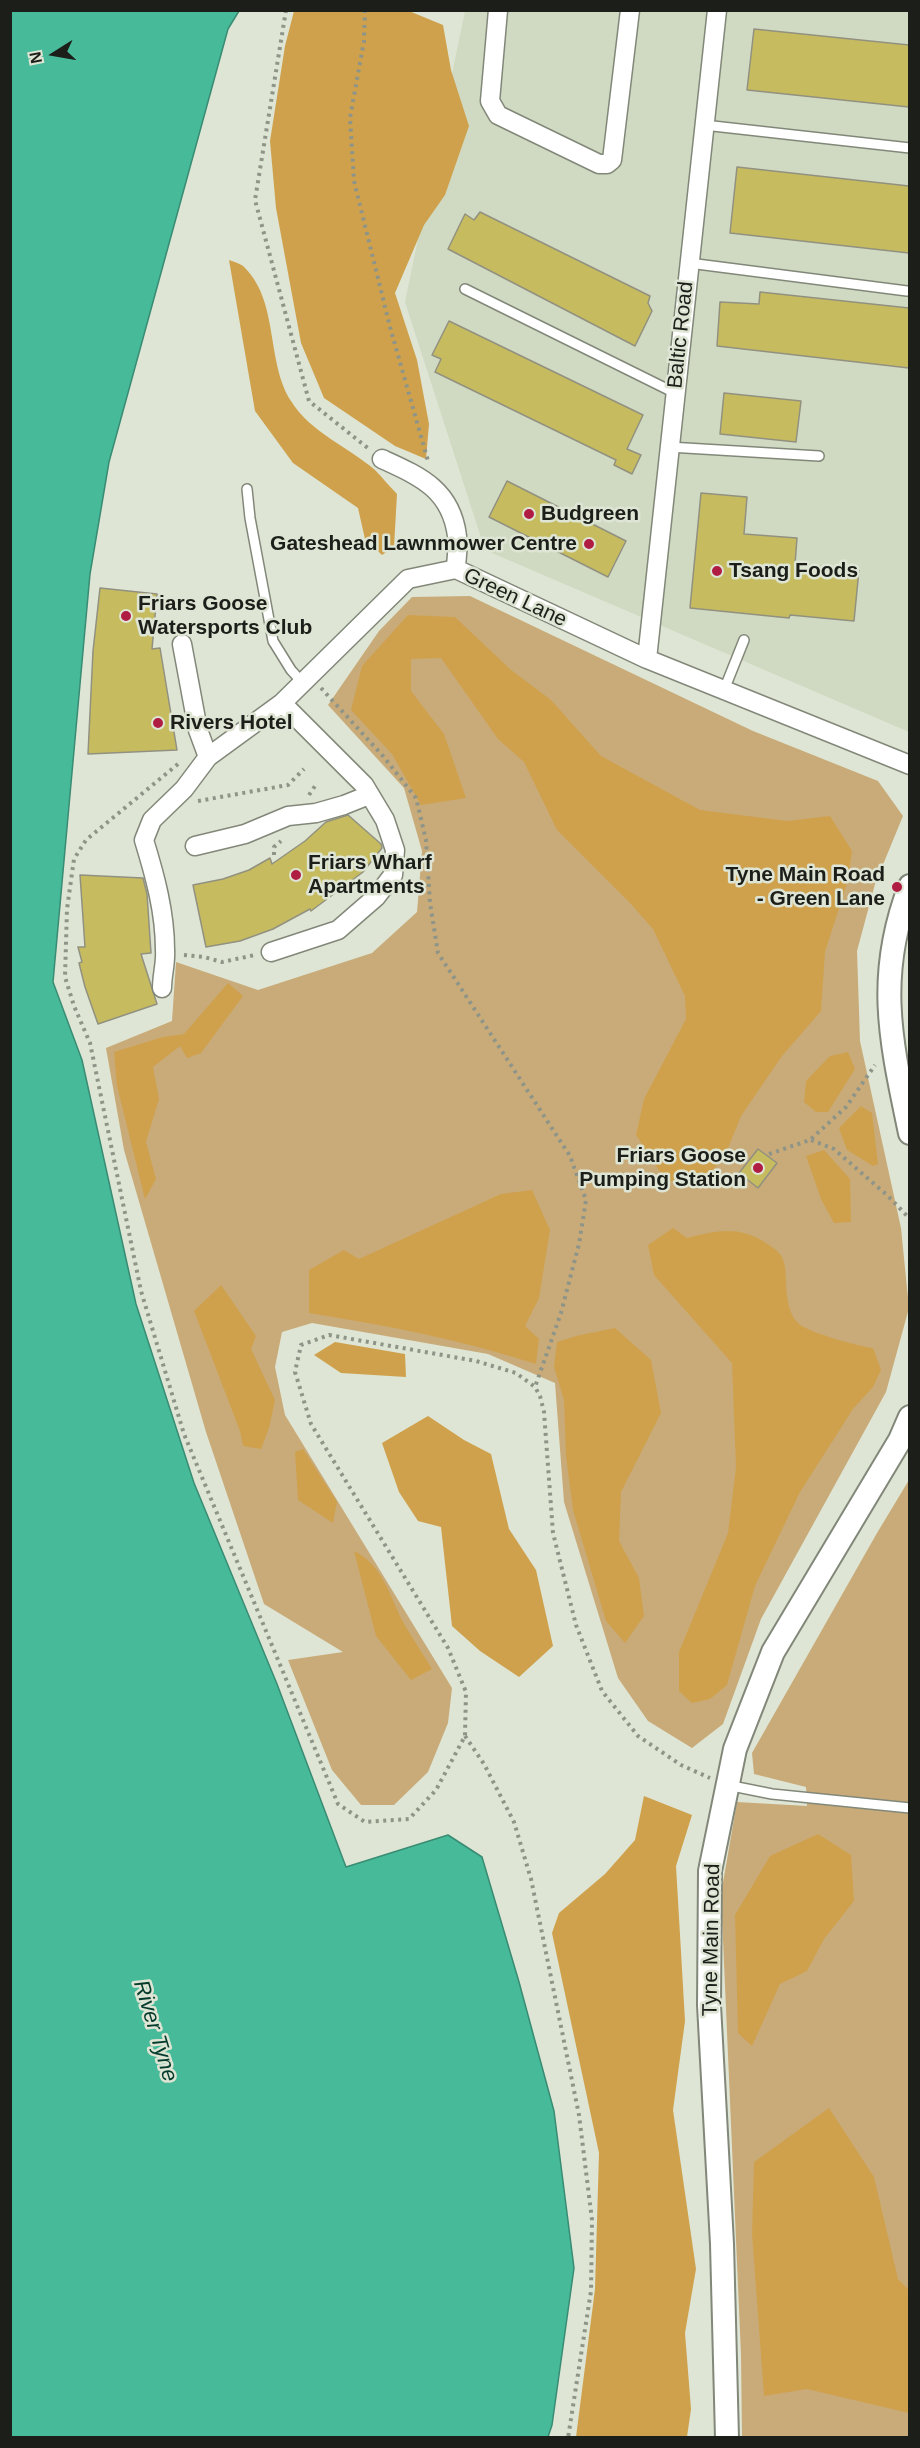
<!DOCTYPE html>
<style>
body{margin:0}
#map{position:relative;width:920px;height:2448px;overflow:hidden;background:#dee5d4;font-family:Helvetica,sans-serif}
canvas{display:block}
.frame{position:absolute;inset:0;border:12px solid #1c1f19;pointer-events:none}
.north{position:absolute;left:24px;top:24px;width:60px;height:60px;-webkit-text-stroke:4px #dee5d4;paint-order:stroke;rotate:259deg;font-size:16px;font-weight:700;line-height:24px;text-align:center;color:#1c1f19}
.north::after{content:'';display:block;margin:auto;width:21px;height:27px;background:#1c1f19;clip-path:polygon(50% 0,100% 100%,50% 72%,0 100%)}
</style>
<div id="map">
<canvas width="920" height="2448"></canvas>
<div class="frame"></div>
<div class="north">N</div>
</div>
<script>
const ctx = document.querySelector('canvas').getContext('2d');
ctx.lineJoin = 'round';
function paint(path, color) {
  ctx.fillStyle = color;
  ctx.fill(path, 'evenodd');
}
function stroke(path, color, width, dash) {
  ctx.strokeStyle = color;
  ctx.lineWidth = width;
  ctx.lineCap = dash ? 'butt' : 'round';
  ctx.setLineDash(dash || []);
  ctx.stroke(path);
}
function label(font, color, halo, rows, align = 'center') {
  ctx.font = font + ' Helvetica,sans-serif';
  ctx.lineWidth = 5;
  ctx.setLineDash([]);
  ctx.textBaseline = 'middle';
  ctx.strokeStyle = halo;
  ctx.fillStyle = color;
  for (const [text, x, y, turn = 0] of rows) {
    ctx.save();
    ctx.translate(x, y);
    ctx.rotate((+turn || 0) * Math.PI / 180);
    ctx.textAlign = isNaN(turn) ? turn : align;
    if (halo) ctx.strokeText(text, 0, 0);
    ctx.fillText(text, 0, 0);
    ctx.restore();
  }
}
const built = new Path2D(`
 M465 11H909V732L485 550 405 302Z`);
const green = new Path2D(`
 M470 596 753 731 878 781 903 816 875 884 857 951 860 1041 901 1228 909 1308 886 1392 761 1619 723 1724 692 1748 648 1721 618 1678 564 1502 555 1383 488 1354 312 1323 282 1332 275 1367 285 1415 452 1688 448 1723 428 1772 394 1805H361L332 1770 288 1660 343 1652 264 1604 206 1432 124 1150 106 1048 172 1021 176 962 258 990 372 953 417 912 422 851 404 788 328 705 379 631 412 597Z
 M909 1480V2437H742L741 2355 721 1894 737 1802 807 1806 806 1787 754 1774 752 1753 877 1533Z`);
const forest = new Path2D(`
 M294 11H409L443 25 451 70 469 126 445 195 424 225 395 293 417 360 429 424 426 459 395 446 324 398 301 343 276 208 270 141 285 46Z
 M229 260C234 262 242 264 245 268 279 302 266 362 291 401 311 433 347 446 375 470 382 477 389 486 397 494L394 547 382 555 365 539 358 508 293 463 255 411Z
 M408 615 455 617 511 670 551 700 601 756 700 810 787 821 830 816 852 851 848 880 825 952 821 1011 782 1056 741 1116 724 1158 699 1184 681 1187 662 1175 636 1135 644 1099 686 1019 685 996 653 929 631 904 557 830 524 762 498 739 441 658 411 659V691L444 734 466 798 421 805 392 754 351 710 362 666Z
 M228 983 243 996 201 1053 187 1058 180 1046 153 1067 159 1099 146 1142 156 1179 145 1199 117 1086 114 1052 163 1037 184 1034Z
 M848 1052 855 1069 828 1112H816L804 1102 806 1081 830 1056Z
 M861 1106 872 1113 878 1164 873 1166 847 1150 839 1128Z
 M824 1150 850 1179 851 1222 834 1223 821 1199 806 1156Z
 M532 1190 550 1230 539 1298 525 1326 539 1339 536 1364C462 1340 385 1325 309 1313V1270L344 1250 359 1259 501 1194Z
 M673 1228 687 1238C717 1231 738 1225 766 1243 776 1250 783 1253 785 1267 787 1284 784 1310 799 1324 808 1332 860 1347 873 1348L881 1370 873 1387 853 1409 800 1492 755 1586 727 1685 710 1699 692 1703 679 1691V1652L728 1533 736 1467 732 1363 654 1275 648 1245Z
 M221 1285 256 1336 251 1349 275 1400 269 1428 261 1449 243 1446 240 1431 194 1311Z
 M615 1328 651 1360 661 1413 621 1492 619 1541 639 1578 644 1616 625 1643 606 1621 573 1510 566 1456 564 1400 554 1367 557 1342 576 1336Z
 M335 1342 405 1354 406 1377 341 1373 314 1355Z
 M428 1416 464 1440 491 1454 509 1529 536 1570 553 1646 519 1677 480 1651 452 1626 441 1527 418 1521 399 1492 382 1443Z
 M303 1449 337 1502 333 1523 298 1500 295 1452Z
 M354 1551C383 1565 390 1597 404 1624 413 1639 423 1654 432 1669L411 1680 376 1636Z
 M644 1796 692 1815 676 1866 685 2021 673 2110 696 2269 685 2333 691 2409 687 2437H576L595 2289 599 2153 552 1933 559 1913 605 1874 635 1840Z
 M818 1834 851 1855 854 1901 824 1939 807 1971 780 1984 752 2046 738 2033 735 1915 770 1856Z
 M829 2108 874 2177 898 2279 909 2290V2413L807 2389 764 2396 752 2234 754 2162Z`);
const water = new Path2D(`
 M11 10 239 11 228 29 109 462 90 574 53 982 82 1060 136 1304 194 1483 277 1684 346 1867 448 1835 482 1857 519 1982 554 2111 574 2268 552 2425 548 2437H11Z`);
const building = new Path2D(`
 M754 29 909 45V107L747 90Z
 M737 167 909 186V253L730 233Z
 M480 212 650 296 648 303 652 311 635 346 448 249 465 214 474 220Z
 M760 292 909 308V368L717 346 720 302 759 304Z
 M449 321 643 415 627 449 641 455 632 474 614 465 616 460 435 372 441 359 432 355Z
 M724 393 801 401 796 442 720 434Z
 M507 481 626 541 608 577 489 517Z
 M701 493 747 497 744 534 797 538 795 564 859 570 854 621 790 615 789 618 690 608Z
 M100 588 157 594 152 649 160 648 177 750 88 754 93 651Z
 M348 815 381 844 382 848 363 872 311 911 310 909 273 929 240 941 206 947 193 885 223 879 249 870 270 858 272 864 305 841 326 822Z
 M80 875 143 878 147 894 151 953 141 954 157 1004 98 1024 85 987 79 963 82 962 78 947H85Z
 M758 1149 777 1163 758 1188 739 1173Z`);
const path = new Path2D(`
 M286 10 255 200 309 401 369 449
 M365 10 364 41 350 118 354 181 390 327 428 461
 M321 688 383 756 416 798 426 840 430 903 438 953 570 1156 586 1200 579 1244 561 1313 535 1387
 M178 764 86 840 74 859 67 909 65 977 74 1006 90 1043 141 1291 184 1434 338 1804 365 1822 409 1819 436 1790 465 1736 466 1692 448 1648 311 1424 295 1372 301 1345 329 1335 476 1361 516 1373 535 1387 540 1396 544 1412 553 1533 576 1625 602 1691 638 1736 681 1765 710 1778
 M309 795 317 783
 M198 801 288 785 304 769
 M274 855V847L281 841
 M184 955 204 957 222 962 255 955
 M811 1140 834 1149 888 1196 910 1219
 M769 1154 810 1140 846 1107 875 1065
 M465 1736 484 1764 514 1822 531 1879 579 2115 592 2220 591 2291 568 2438`);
const service = new Path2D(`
 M704 125 910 148
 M689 263 907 291
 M465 289 675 393
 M669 447 819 456
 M247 489 250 518 273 641 291 670 302 682
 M724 690 744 640
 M727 1785 772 1794 910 1808`);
const minor = new Path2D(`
 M498 10 490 101 498 115 599 164H607L612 160 630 10
 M382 459C419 476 451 489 457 536 459 546 456 559 456 569
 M182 644 198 730 208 757
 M647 659 717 10
 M195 846 245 834 288 816 316 813 344 805 369 795
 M271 952 338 930 376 897 393 875 395 850 385 820 364 785 282 703
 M162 988C162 975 166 963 165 950 165 912 155 876 144 840L152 820 184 789 208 757 282 703 408 579 456 569 647 659 910 765`);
const tertiary = new Path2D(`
 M910 886C875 977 891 1042 910 1133
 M727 2438 722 2244 709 2005 710 1871 735 1749 773 1652 900 1440 910 1417`);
const markers = [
 [529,514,6,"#b01d43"],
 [589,544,6,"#b01d43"],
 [717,571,6,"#b01d43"],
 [126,616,6,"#b01d43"],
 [158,723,6,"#b01d43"],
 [296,875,6,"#b01d43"],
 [897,887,6,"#b01d43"],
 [758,1168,6,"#b01d43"]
];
const streetNames = [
 ["Baltic Road",681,335,-84],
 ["Green Lane",515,598,25],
 ["Tyne Main Road",712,1940,-89]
];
const poiNames = [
 ["Budgreen",541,514],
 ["Gateshead Lawnmower Centre",577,544,"right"],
 ["Tsang Foods",729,571],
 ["Friars Goose",138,604],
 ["Watersports Club",138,628],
 ["Rivers Hotel",170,723],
 ["Friars Wharf",308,863],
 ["Apartments",308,887],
 ["Tyne Main Road",885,875,"right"],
 ["- Green Lane",885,899,"right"],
 ["Friars Goose",746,1156,"right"],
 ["Pumping Station",746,1180,"right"]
];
const waterNames = [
 ["River Tyne",155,2031,73]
];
paint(built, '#d0dac2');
paint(green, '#c9ab79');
paint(forest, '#cfa14c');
paint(water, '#46ba99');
stroke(water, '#398c73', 1.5);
paint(building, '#c6bc5f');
stroke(building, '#929180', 1.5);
stroke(service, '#828879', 12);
stroke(minor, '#828879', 21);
stroke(tertiary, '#828879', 26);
stroke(path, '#8e9487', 4, [3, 4.5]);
stroke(service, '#fff', 9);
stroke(minor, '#fff', 18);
stroke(tertiary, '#fff', 22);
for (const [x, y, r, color] of markers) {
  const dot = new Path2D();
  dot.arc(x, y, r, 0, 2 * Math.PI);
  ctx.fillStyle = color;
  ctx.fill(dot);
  stroke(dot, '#dee5d4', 2);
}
label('21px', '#1c1f19', '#dee5d4', streetNames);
label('bold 21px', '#1c1f19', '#dee5d4', poiNames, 'left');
label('italic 22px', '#053b2d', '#dee5d4', waterNames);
</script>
